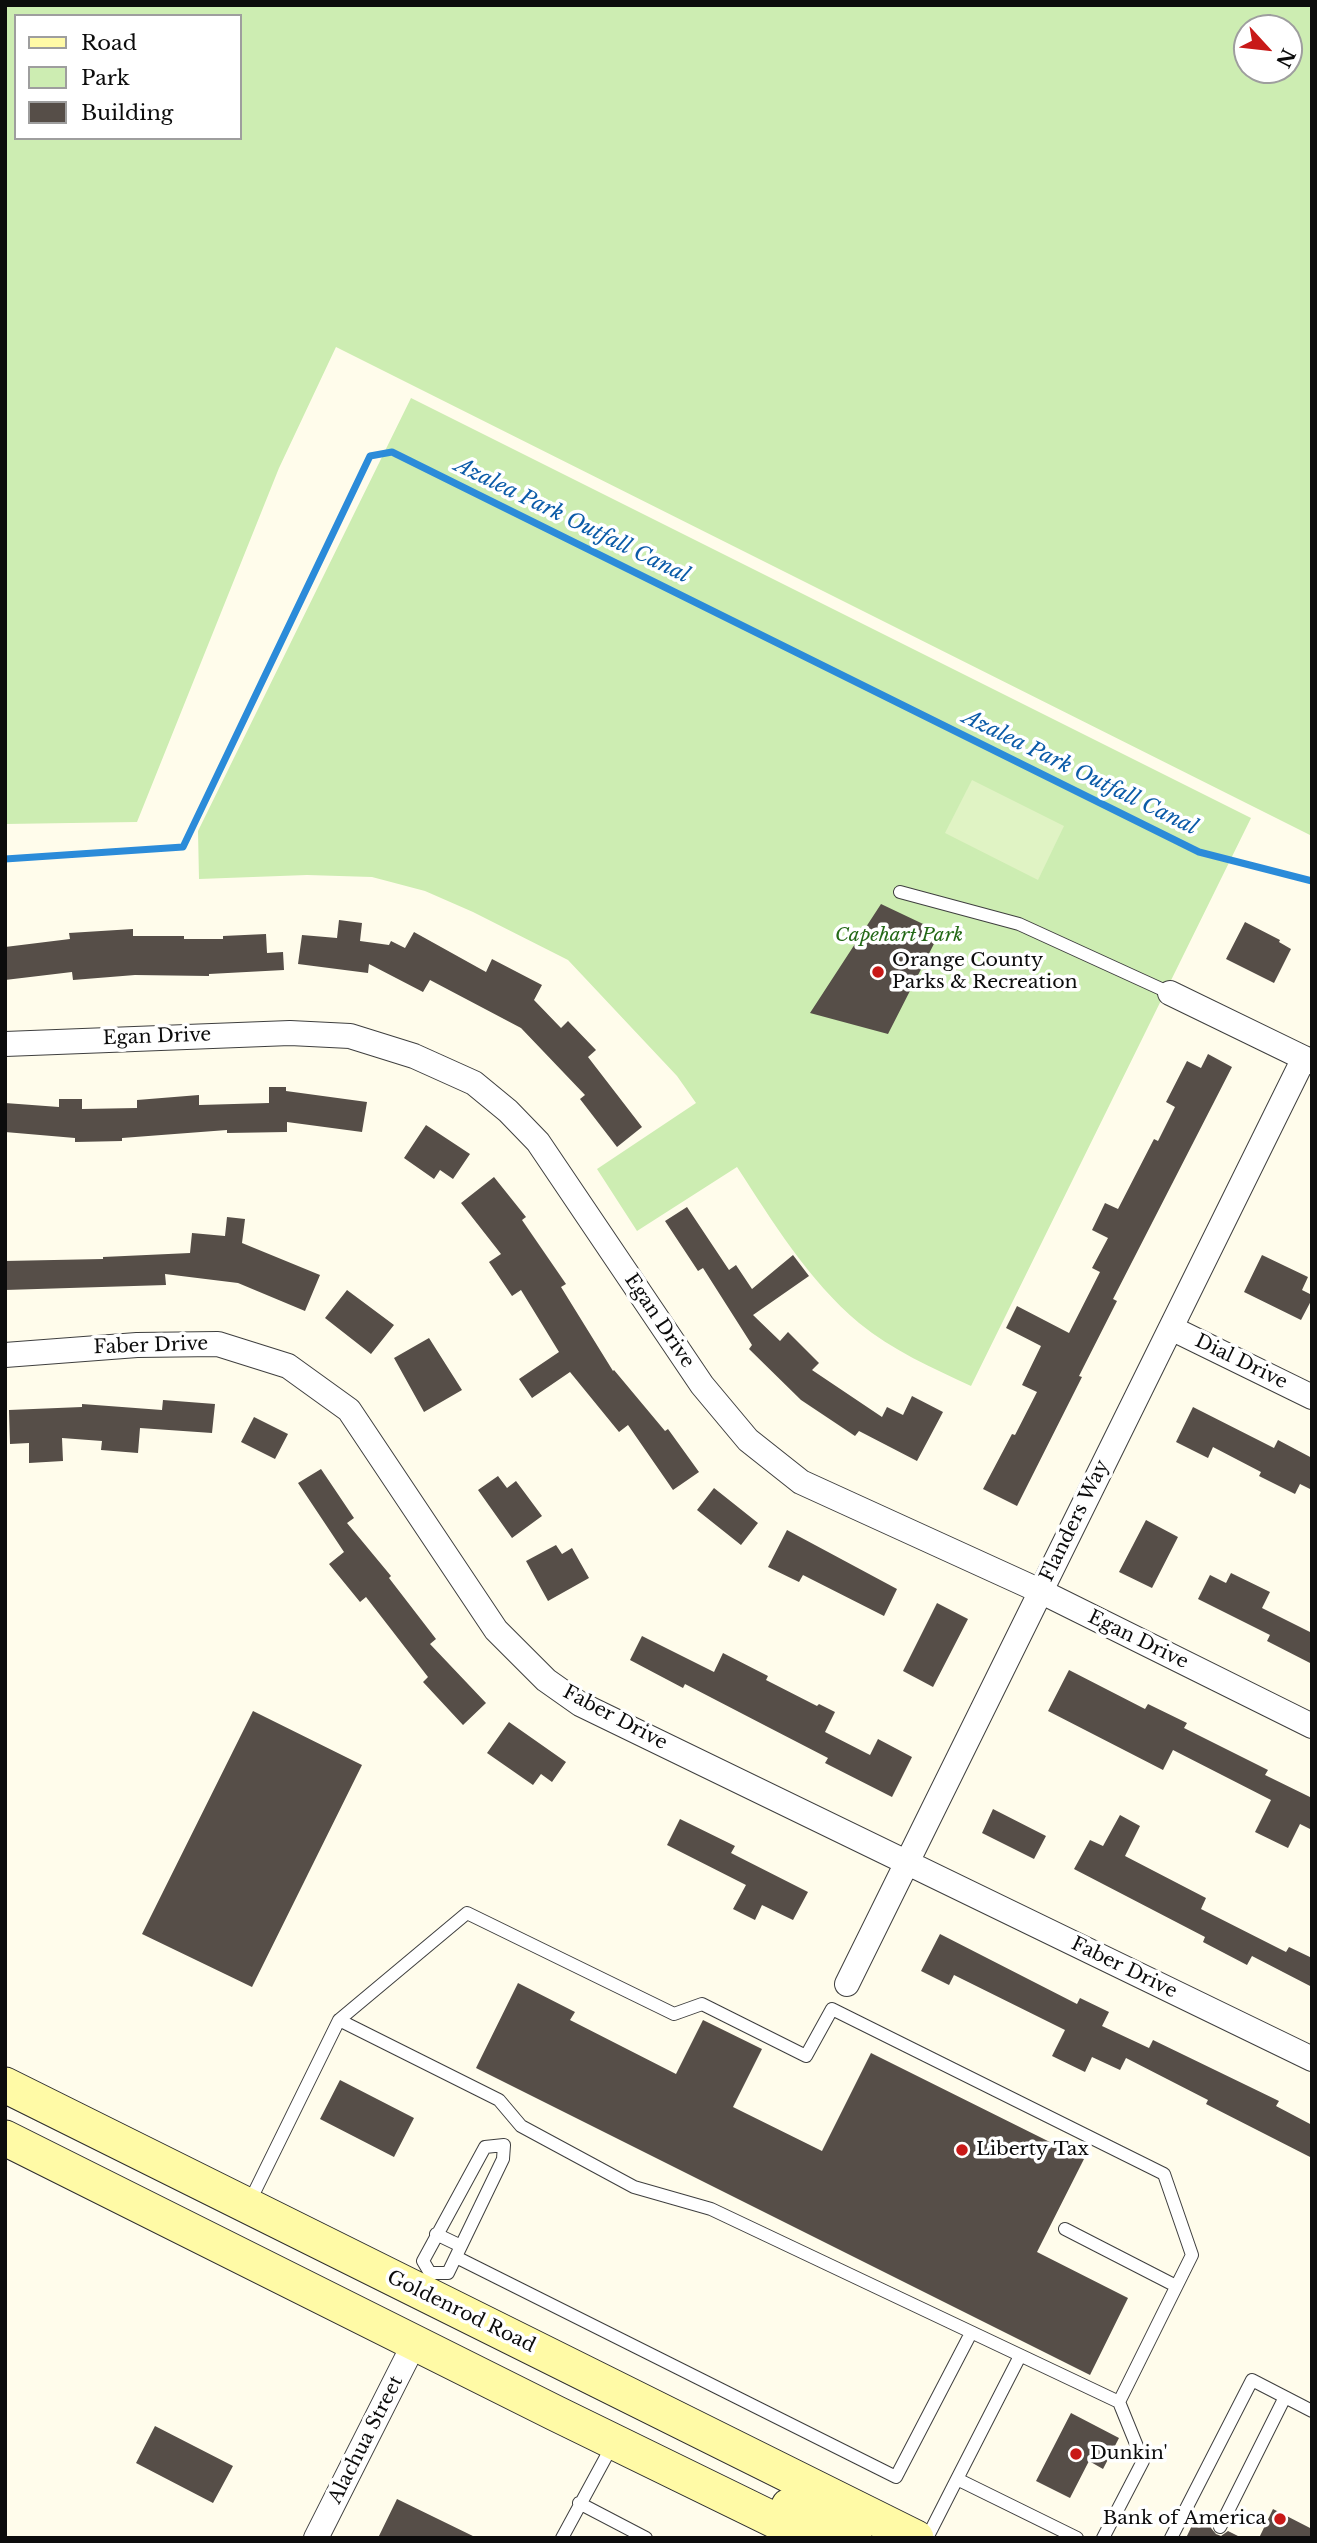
<!DOCTYPE html>
<style>
body{margin:0}
#map{position:relative;width:1317px;height:2543px;overflow:hidden;background:#fffceb;font-family:"Libre Baskerville",serif}
canvas{display:block}
.frame{position:absolute;inset:0;border:7px solid #0c0c0c;pointer-events:none}
.legend{position:absolute;left:14px;top:14px;width:228px;height:126px;box-sizing:border-box;background:#fff;border:2px solid #9e9e9e;margin:0;padding:9px 12px;list-style:none;font-size:21px;color:#0c0c0c}
.legend li{display:flex;align-items:center;gap:14px;height:35px}
.legend b{width:35px;border:2px solid #9e9e9e}
.north{position:absolute;left:1233px;top:14px;width:70px;height:70px;box-sizing:border-box;background:#fff;border:2px solid #9e9e9e;border-radius:50%;rotate:117deg;font-size:19px;font-weight:700;line-height:28px;text-align:center;color:#0c0c0c}
.north::after{content:'';display:block;margin:auto;width:24px;height:32px;background:#c81918;clip-path:polygon(50% 0,100% 100%,50% 72%,0 100%)}
</style>
<div id="map">
<canvas width="1317" height="2543"></canvas>
<div class="frame"></div>
<ul class="legend">
<li><b style="height:9px;background:#fffaa6"></b>Road</li>
<li><b style="height:19px;background:#cdedb2"></b>Park</li>
<li><b style="height:19px;background:#564e48"></b>Building</li>
</ul>
<div class="north">N</div>
</div>
<script>
const ctx = document.querySelector('canvas').getContext('2d');
ctx.lineJoin = 'round';
function paint(path, color) {
  ctx.fillStyle = color;
  ctx.fill(path, 'evenodd');
}
function stroke(path, color, width, dash) {
  ctx.strokeStyle = color;
  ctx.lineWidth = width;
  ctx.lineCap = dash ? 'butt' : 'round';
  ctx.setLineDash(dash || []);
  ctx.stroke(path);
}
function label(font, color, halo, rows, align = 'center') {
  ctx.font = font + ' "Libre Baskerville",serif';
  ctx.lineWidth = 7;
  ctx.setLineDash([]);
  ctx.textBaseline = 'middle';
  ctx.strokeStyle = halo;
  ctx.fillStyle = color;
  for (const [text, x, y, turn = 0] of rows) {
    ctx.save();
    ctx.translate(x, y);
    ctx.rotate((+turn || 0) * Math.PI / 180);
    ctx.textAlign = isNaN(turn) ? turn : align;
    if (halo) ctx.strokeText(text, 0, 0);
    ctx.fillText(text, 0, 0);
    ctx.restore();
  }
}
const green = new Path2D(`
 M5 5H1312V836L336 347 279 468 137 822 5 824ZM16 16H240V138H16ZM1247 28H1289V70H1247Z
 M411 398 1251 818 971 1386C932 1368 892 1350 859 1323 808 1280 773 1222 737 1167L637 1231 597 1169 696 1103 677 1076 568 960 473 912 425 891 372 877 307 875 199 879 198 831Z`);
const pitch = new Path2D(`
 M972 780 1064 826 1038 880 945 833Z`);
const stream = new Path2D(`
 M5 859 183 847 370 456 392 452 1199 852 1312 881`);
const building = new Path2D(`
 M881 904 940 932 888 1034 810 1013Z
 M339 920 362 923 360 941 389 945 391 941 405 948 414 932 486 972 492 959 542 985 534 1000 561 1028 568 1021 596 1050 588 1057 642 1127 617 1147 580 1099 585 1095 521 1028 430 980 423 992 369 964 368 973 298 964 302 935 337 938Z
 M1245 922 1280 940 1279 942 1291 949 1274 983 1226 959Z
 M133 929V936H184V939H223V936L266 934 267 953 283 952 284 970 209 974V976L135 975 73 980 72 972 5 980V947L70 939 69 933Z
 M1208 1054 1232 1067 1113 1299 1117 1301 1079 1376 1082 1377 1017 1506 983 1489 1012 1434 1015 1435 1037 1392 1022 1385 1041 1346 1006 1328 1017 1306 1069 1333 1100 1272 1092 1268 1108 1238 1092 1230 1105 1203 1118 1209 1154 1139 1158 1141 1175 1107 1166 1102 1187 1061 1201 1068Z
 M269 1087H286V1091L367 1102 362 1132 287 1122V1132L227 1133V1130L122 1138V1141L75 1142V1138L5 1132V1103L59 1107V1099H82V1109L137 1108V1100L199 1095V1105L269 1103Z
 M426 1125 470 1154 453 1179 440 1170 434 1179 404 1158Z
 M494 1177 526 1217 522 1220 566 1284 561 1287 613 1371 614 1370 665 1431 668 1429 699 1472 673 1490 628 1425 619 1432 570 1372 532 1398 519 1379 559 1352 521 1290 512 1296 489 1262 501 1254 461 1203Z
 M687 1207 729 1270 736 1265 752 1289 793 1255 809 1276 753 1315 780 1341 788 1332 819 1363 812 1370 882 1417 887 1407 903 1415 912 1396 943 1412 917 1461 859 1431 855 1436 801 1400 749 1349 752 1345 703 1268 698 1271 665 1221Z
 M227 1217 245 1219 242 1243 320 1275 305 1311 238 1283 165 1274 166 1285 5 1290V1261L103 1259V1257L190 1253 192 1233 225 1236Z
 M1262 1255 1308 1277 1302 1290 1312 1295V1299L1301 1320 1244 1292Z
 M347 1290 394 1325 371 1354 325 1318Z
 M429 1338 462 1390 424 1412 394 1358Z
 M163 1400 215 1404 212 1433 140 1428 138 1453 101 1450 102 1441 62 1438 63 1461 29 1463V1443L10 1444 9 1410 82 1407V1404L162 1410Z
 M1193 1407 1274 1448 1278 1440 1312 1458V1490L1300 1484 1295 1494 1259 1476 1261 1472 1213 1447 1208 1458 1176 1442Z
 M254 1417 288 1434 275 1459 241 1442Z
 M321 1469 354 1518 347 1523 391 1576 389 1578 436 1639 430 1644 486 1703 463 1725 423 1682 428 1677 366 1597 360 1602 329 1564 344 1552 298 1483Z
 M498 1476 507 1488 516 1481 542 1516 512 1538 478 1490Z
 M714 1488 758 1523 741 1545 697 1510Z
 M1146 1520 1178 1537 1152 1588 1119 1572Z
 M787 1530 897 1589 884 1616 803 1575 799 1582 768 1567Z
 M556 1545 562 1554 572 1548 589 1578 548 1601 526 1561Z
 M1231 1573 1270 1592 1262 1608 1312 1633V1664L1267 1641 1270 1635 1198 1599 1210 1575 1226 1583Z
 M937 1603 968 1619 933 1687 903 1671Z
 M642 1636 714 1672 723 1653 768 1676 766 1680 817 1706 819 1704 835 1712 825 1732 870 1755 878 1739 912 1757 892 1797 825 1763 828 1758 766 1726 685 1684 683 1688 630 1660Z
 M1069 1670 1145 1709 1148 1704 1187 1723 1184 1728 1268 1770 1265 1775 1312 1798V1830L1300 1824 1288 1848 1255 1832 1271 1800 1173 1750 1163 1770 1048 1711Z
 M253 1711 362 1765 252 1987 142 1934Z
 M509 1722 566 1762 552 1782 541 1774 533 1785 487 1753Z
 M993 1809 1046 1836 1034 1859 982 1833Z
 M1120 1815 1140 1826 1125 1856 1206 1898 1201 1909 1286 1952 1289 1947 1312 1958V1987L1252 1956 1247 1965 1203 1942 1205 1937 1074 1869 1090 1840 1103 1846Z
 M680 1819 735 1846 731 1853 808 1892 793 1920 762 1905 755 1920 733 1909 746 1885 667 1845Z
 M940 1934 1077 2004 1080 1998 1109 2012 1102 2026 1149 2048 1153 2040 1279 2101 1276 2106 1312 2125V2158L1206 2104 1208 2100 1126 2058 1120 2070 1092 2057 1085 2072 1052 2056 1065 2030 954 1975 949 1985 921 1971Z
 M518 1983 575 2012 570 2020 676 2074 703 2020 762 2049 733 2107 822 2151 871 2053 1084 2159 1037 2252 1128 2298 1090 2375 476 2068Z
 M340 2080 414 2118 394 2157 320 2119Z
 M1071 2413 1119 2438 1103 2469 1089 2461 1070 2498 1036 2481Z
 M155 2426 233 2466 213 2503 136 2463Z
 M397 2499 477 2538H378Z
 M1273 2509 1312 2529V2538H1259Z
 M1197 2515 1212 2523 1211 2528 1216 2534 1221 2536 1228 2531 1242 2538H1186Z`);
const lane = new Path2D(`
 M900 892 1019 924 1170 993
 M339 2020 499 2100 521 2126 634 2187 711 2209 1119 2402
 M504 2145 503 2159 448 2273H430L423 2261 485 2147Z
 M249 2203 339 2020 467 1913 674 2014 702 2004 806 2056 832 2009 1164 2174 1192 2255 1119 2402 1143 2461 1103 2538
 M1065 2229 1176 2286
 M436 2234 461 2246
 M456 2257 896 2477 971 2333
 M957 2479 1020 2356
 M579 2503 646 2538
 M1220 2527 1285 2397
 M562 2538 613 2444
 M927 2538 957 2479 1077 2538
 M1171 2538 1252 2380 1312 2411`);
const street = new Path2D(`
 M1170 993 1312 1062
 M5 1044 290 1033 350 1036 414 1056 474 1083 508 1111 538 1142 702 1385 748 1440 801 1482 1040 1591 1312 1726
 M1171 1328 1312 1397
 M5 1355 137 1345 218 1344 288 1366 349 1410 496 1630 546 1680 580 1704 1312 2059
 M847 1984 1304 1058
 M316 2538 415 2342`);
const secondary = new Path2D(`
 M5 2085 916 2538
 M5 2138 555 2413 811 2538
 M789 2506 854 2538`);
const markers = [
 [878,972,7,"#c81918"],
 [962,2150,7,"#c81918"],
 [1076,2454,7,"#c81918"],
 [1280,2519,7,"#c81918"]
];
const parkNames = [
 ["Capehart Park",899,936]
];
const poiNames = [
 ["Orange County",892,961],
 ["Parks & Recreation",892,983],
 ["Liberty Tax",976,2150],
 ["Dunkin'",1090,2454],
 ["Bank of America",1266,2519,"right"]
];
const streetNames = [
 ["Egan Drive",157,1037,-2],
 ["Egan Drive",659,1321,56],
 ["Faber Drive",151,1346,-2],
 ["Dial Drive",1241,1362,26],
 ["Flanders Way",1075,1521,-64],
 ["Egan Drive",1138,1640,26],
 ["Faber Drive",615,1718,28],
 ["Faber Drive",1124,1968,26],
 ["Goldenrod Road",461,2312,26],
 ["Alachua Street",366,2440,-63]
];
const waterNames = [
 ["Azalea Park Outfall Canal",572,521,26],
 ["Azalea Park Outfall Canal",1080,773,26]
];
paint(green, '#cdedb2');
paint(pitch, '#e0f3c4');
stroke(stream, '#2b8bd9', 7);
paint(building, '#564e48');
stroke(lane, '#3f3f3f', 14);
stroke(street, '#3f3f3f', 26);
stroke(secondary, '#2e2e2e', 37);
stroke(lane, '#fff', 12);
stroke(street, '#fff', 24);
stroke(secondary, '#fffaa6', 35);
for (const [x, y, r, color] of markers) {
  const dot = new Path2D();
  dot.arc(x, y, r, 0, 2 * Math.PI);
  ctx.fillStyle = color;
  ctx.fill(dot);
  stroke(dot, '#fff', 2.5);
}
label('italic 19px', '#246917', '#fff', parkNames);
label('19px', '#0c0c0c', '#fff', poiNames, 'left');
label('19px', '#0c0c0c', '#fff', streetNames);
label('italic 21px', '#0b5ba8', '#fff', waterNames);
</script>
